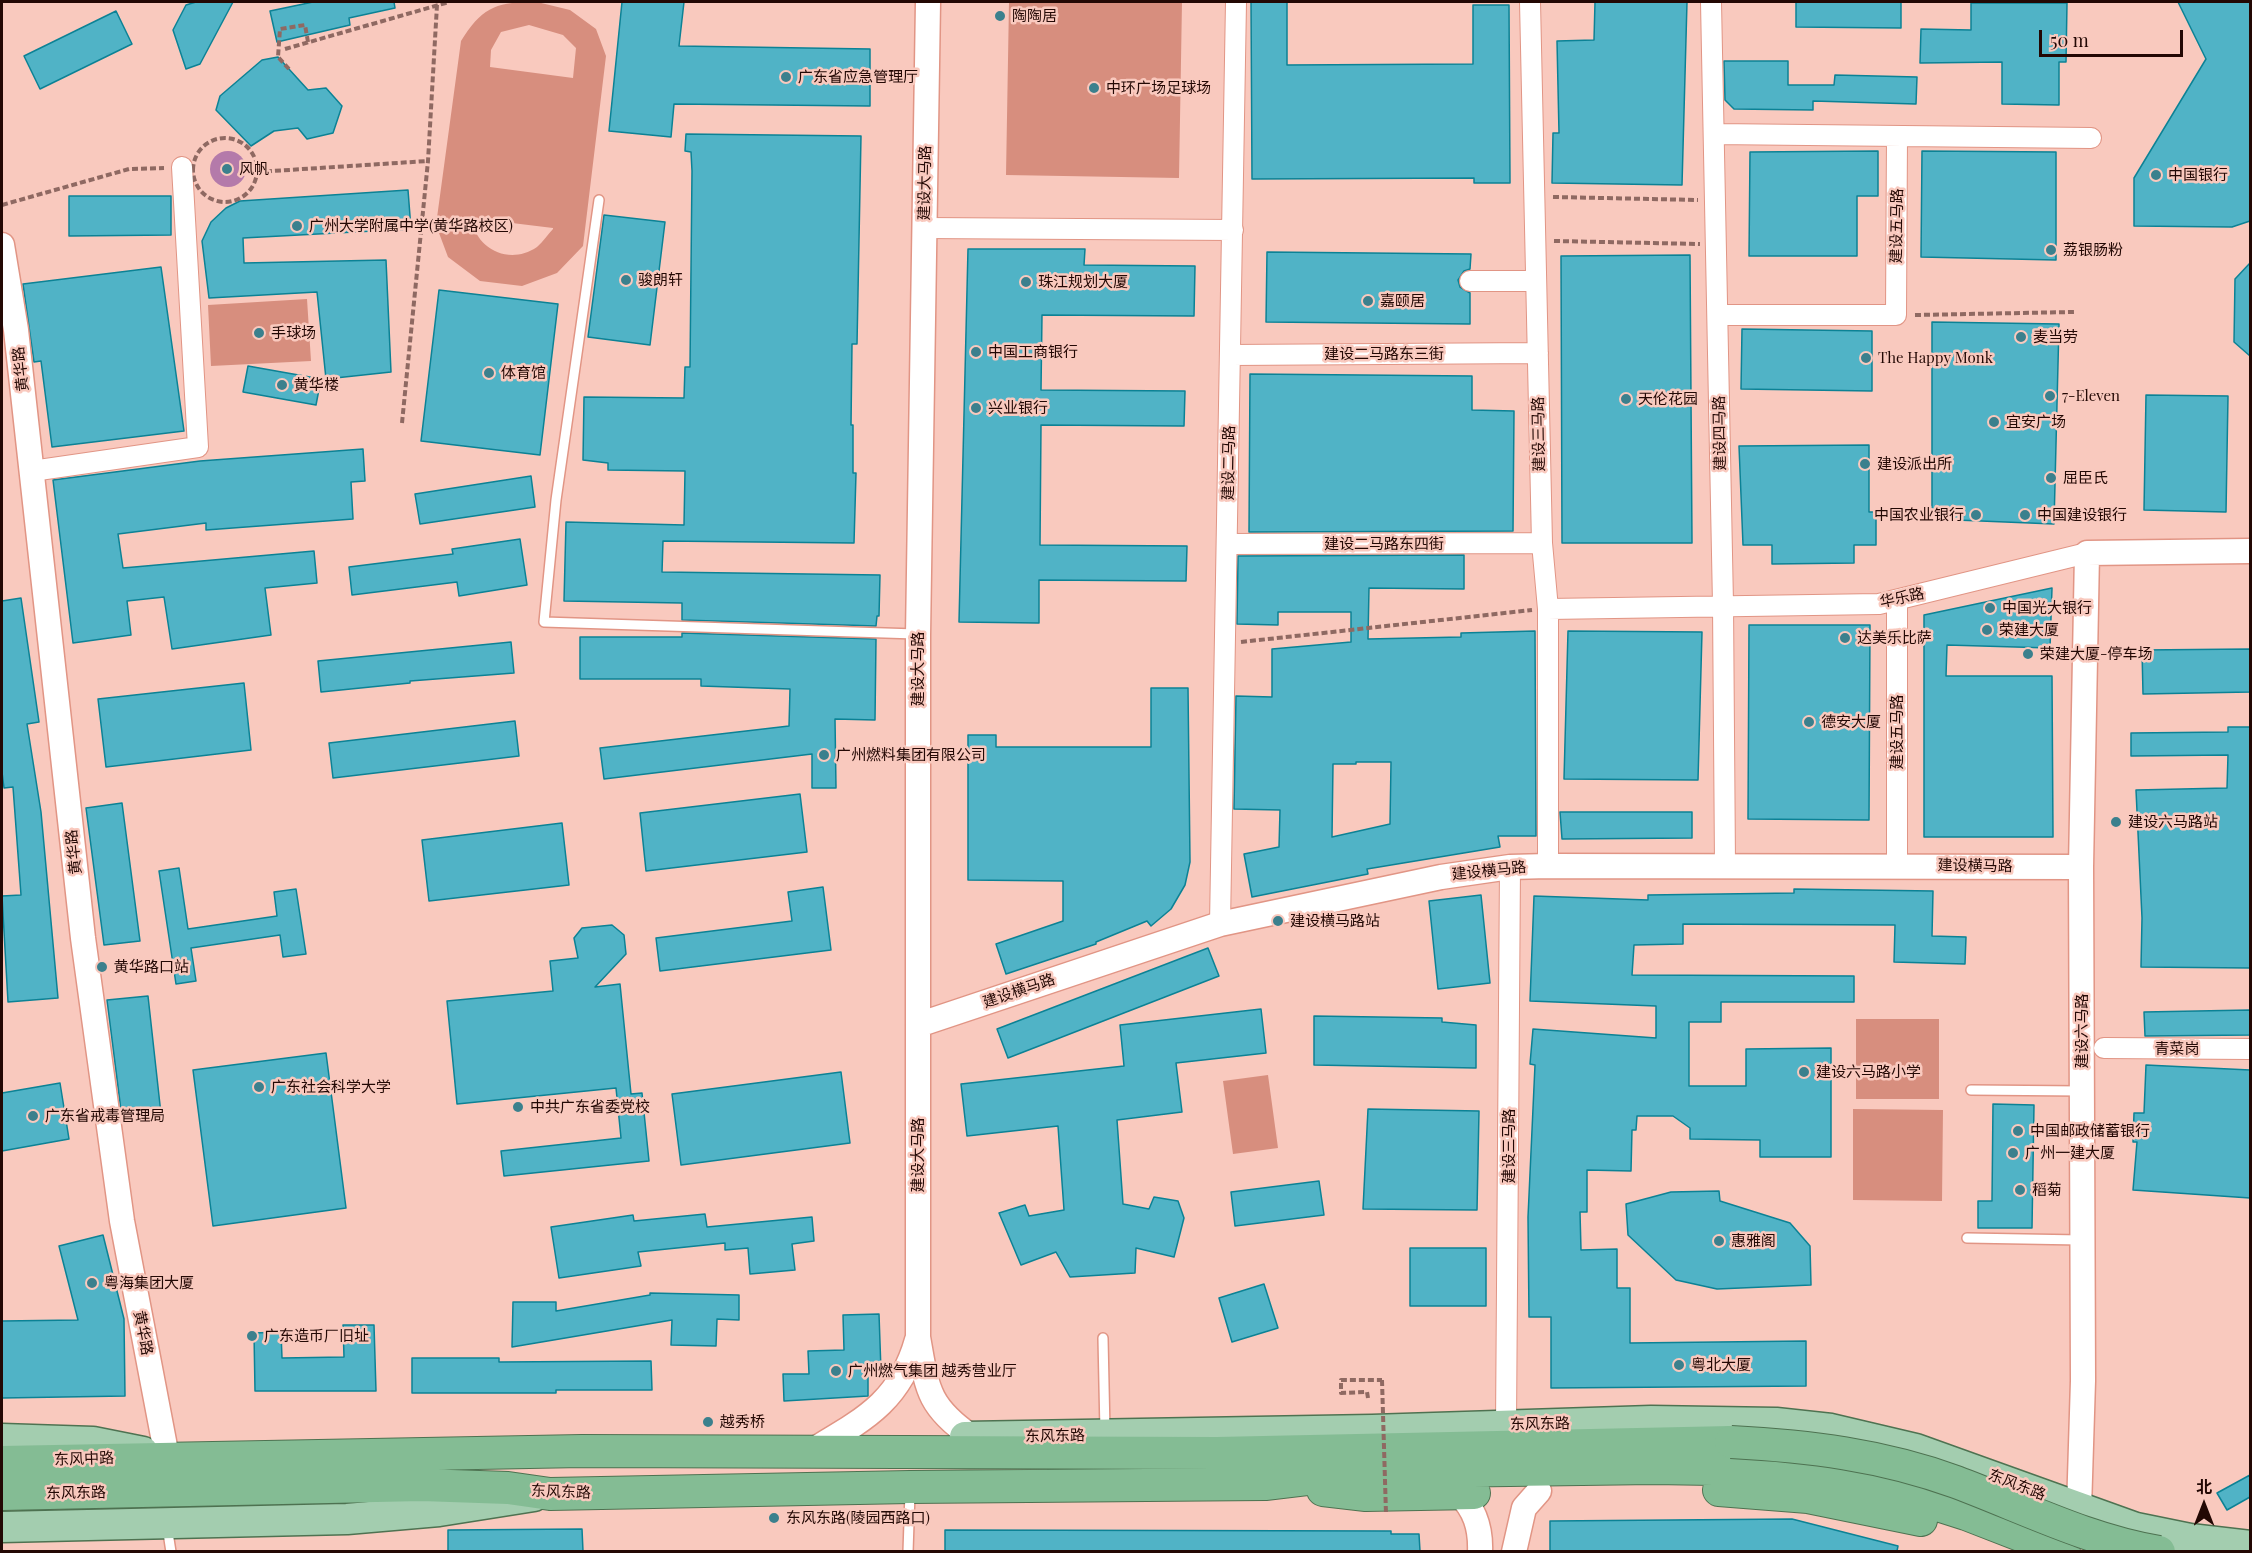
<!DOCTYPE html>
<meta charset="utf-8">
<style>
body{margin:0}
#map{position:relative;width:2252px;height:1553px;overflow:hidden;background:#f9c9be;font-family:"Playfair Display","Noto Sans SC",serif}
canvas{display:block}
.frame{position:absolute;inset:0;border:3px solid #230804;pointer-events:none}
.north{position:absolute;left:2174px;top:1475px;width:60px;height:60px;-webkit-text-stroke:4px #f9c9be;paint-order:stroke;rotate:0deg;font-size:16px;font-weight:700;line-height:24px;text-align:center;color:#230804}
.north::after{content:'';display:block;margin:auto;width:21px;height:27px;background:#230804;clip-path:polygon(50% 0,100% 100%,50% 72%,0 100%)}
.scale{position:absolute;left:2039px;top:30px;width:144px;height:27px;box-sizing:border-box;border:3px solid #230804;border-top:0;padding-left:8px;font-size:18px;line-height:21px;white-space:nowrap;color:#230804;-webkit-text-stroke:4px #f9c9be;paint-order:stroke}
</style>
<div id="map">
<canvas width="2252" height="1553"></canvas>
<div class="frame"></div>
<div class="north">北</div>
<div class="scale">50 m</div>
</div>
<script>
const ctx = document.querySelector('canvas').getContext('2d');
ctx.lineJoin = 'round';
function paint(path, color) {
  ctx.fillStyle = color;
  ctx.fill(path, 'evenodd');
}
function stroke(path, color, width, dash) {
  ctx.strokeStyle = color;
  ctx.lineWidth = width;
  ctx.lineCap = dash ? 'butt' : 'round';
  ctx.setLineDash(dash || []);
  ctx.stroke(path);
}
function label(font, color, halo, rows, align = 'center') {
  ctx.font = font + ' "Playfair Display","Noto Sans SC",serif';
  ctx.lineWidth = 5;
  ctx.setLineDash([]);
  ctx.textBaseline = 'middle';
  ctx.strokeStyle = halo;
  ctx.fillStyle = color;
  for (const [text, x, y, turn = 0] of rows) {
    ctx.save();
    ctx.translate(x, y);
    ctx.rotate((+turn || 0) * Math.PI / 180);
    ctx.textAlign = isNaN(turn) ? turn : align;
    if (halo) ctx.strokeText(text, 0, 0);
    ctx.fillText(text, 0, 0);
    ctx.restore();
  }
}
const green = new Path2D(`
 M537 2 570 10 596 29 606 56 583 246 557 273 522 286 480 281 448 257 436 225 461 41C482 7 497 1 537 2ZM529 25 563 35 576 48 573 78 490 67 491 50 501 32ZM471 218 553 228V229C548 234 543 242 537 247 509 266 476 249 471 218Z
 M1009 2H1182L1179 178 1006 175Z
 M307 299 311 361 211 366 208 305Z
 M1856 1019H1939V1099H1856Z
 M1268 1075 1278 1148 1233 1154 1223 1081Z
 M1853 1109 1943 1110 1942 1201 1853 1200Z`);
const water = new Path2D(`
 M210 169a18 18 0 1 1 36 0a18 18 0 1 1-36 0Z`);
const building = new Path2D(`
 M196 2H233L200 64 186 69 173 30 186 5Z
 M313 2H394L395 8 349 18 350 25 277 42 270 11Z
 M622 2H684L679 46 870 49V106L674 104 671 137 609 131Z
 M1251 2H1287V65L1473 64V5H1509L1510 183H1474V178L1252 179Z
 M1595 2H1687L1682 185 1552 183 1553 133H1559L1557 41 1594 40Z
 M1796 2H1901V28L1796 27Z
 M2178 2H2250V221L2232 227 2134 226V178L2206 59Z
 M1971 3H2067L2066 62H2059V105L2002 104V62L1920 63 1921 29 1971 30Z
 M116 11 132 44 40 89 24 56Z
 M278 57 308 90 326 88 342 106 333 133 307 139 298 128 274 131 251 146 216 110 220 96 262 60Z
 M1724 61H1788V85H1834L1835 75 1917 77 1916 104 1813 101V110L1734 109 1725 100Z
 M686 134 861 136 857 344H852L851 425H853V473H856L854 543 663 541 662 572 880 575 879 616H877L876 626 682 620V603L564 601 566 522 684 525 685 471 608 470V463L583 460 584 397 684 398 685 367H690L692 171 691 152 685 151Z
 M1878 151V196H1857V256H1749L1750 152Z
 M1922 151 2056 152V260L1921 257Z
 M408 190 411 229 243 238 244 263 386 260 391 372 326 379 317 292 209 298 202 241 211 222 226 208 240 201Z
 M69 196H171V235L69 236Z
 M604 215 665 222 650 345 588 337Z
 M968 249H1085L1084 265 1195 266 1194 316 1042 315 1041 390 1185 391 1184 426 1041 425 1040 545 1187 546 1186 581 1039 580V623L959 622Z
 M1267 252 1471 254 1470 269 1464 271 1458 280 1460 287 1470 293V324L1266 322Z
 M1690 255 1692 543H1562L1561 256Z
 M2250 263V356L2234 342 2235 279Z
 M161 267 184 431 52 447 41 361 34 362 23 284Z
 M439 290 558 304 540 455 421 441Z
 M1932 322 2059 324 2054 524 1932 519Z
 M1742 329 1872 331V391L1741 389Z
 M248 366 321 379 316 405 243 392Z
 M1250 374 1472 376V410L1514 411 1513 531 1249 532Z
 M2146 395 2228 396 2226 512 2144 510Z
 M1869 445V512H1876V545H1854V563L1772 564V545H1743L1739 446Z
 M363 449 365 481 351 482 353 519 206 530V523L118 534 123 568 314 551 317 583 265 588 271 635 172 649 164 597 127 601 131 635 73 643 53 480 200 461Z
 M531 476 535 507 420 524 415 494Z
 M520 539 527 585 459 596 457 582 352 595 349 567 453 554 452 549Z
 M1464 555V589L1369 588 1368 639 1461 637V633L1535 631 1536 836H1498L1500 847 1367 869 1368 874 1252 897 1244 854 1279 847 1280 810 1234 809 1236 696 1272 697V649L1351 642V612H1278V625L1237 624 1238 556ZM1356 762H1391L1390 824 1332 837 1333 764H1356Z
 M2052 588 2050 648 1947 645 1946 676H2052L2053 837H1924V615Z
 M21 598 39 722 27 724 41 812 58 998 8 1002 2 896 21 895 13 787 4 788 2 772V601Z
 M1749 625H1870L1869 820 1748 819Z
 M1568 631 1702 632 1698 780 1564 779Z
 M682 633 876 639 875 720 835 719 836 788H812V754L604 779 600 748 789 726 790 689 701 686V679H580V637H682Z
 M511 642 514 673 410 681V683L321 692 318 661Z
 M2250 649V692L2143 694 2142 650Z
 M244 683 251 750 106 767 98 699Z
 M1151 688H1188L1190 862 1185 885 1171 909 1151 926 1147 921 1096 942V944L1006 974 996 944 1063 921V881L968 880V735H996V747H1151Z
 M515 721 519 756 333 778 329 743Z
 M2228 727H2250V968L2141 967 2142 918 2136 790 2227 788 2228 755 2131 756V733L2228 732Z
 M800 794 807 852 646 871 640 813Z
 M122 803 140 941 104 945 86 808Z
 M1560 812H1692V838L1562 839Z
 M562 823 569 885 429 901 422 840Z
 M179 868 188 929 277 916 274 892 296 889 306 954 283 957 280 935 191 948 196 981 176 984 159 871Z
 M823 887 831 950 660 971 656 938 792 921 788 892Z
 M1794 889 1933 891 1932 936 1966 937 1965 964 1894 962 1895 925 1683 924V944L1634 945 1632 975 1854 976V1002H1721V1022H1689V1086H1746V1049L1831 1048V1157H1760V1140L1690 1139V1128L1673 1116H1637L1636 1130H1632L1631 1171 1587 1170V1212H1580L1581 1250 1617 1249V1288H1630V1343L1806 1341V1386L1551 1388V1317H1529L1528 1217 1535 1065 1530 1064 1533 1029 1656 1038V1006L1530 1001 1534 896 1648 900V895L1794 893Z
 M1481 895 1490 983 1438 989 1429 901Z
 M612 925 624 935 626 954 595 987 620 984 631 1094 642 1093 649 1161 504 1176 501 1151 621 1138 616 1088 457 1104 447 1001 553 991 550 961 578 958 574 938 582 928Z
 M1208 948 1219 976 1008 1058 997 1029Z
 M148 996 161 1114 122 1118 107 1000Z
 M1261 1009 1266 1053 1176 1063 1182 1112 1117 1120 1123 1204 1149 1209 1154 1197 1178 1201 1184 1218 1174 1257 1136 1248 1135 1273 1070 1277 1056 1252 1021 1265 999 1213 1025 1205 1029 1216 1064 1210 1058 1126 967 1136 961 1084 1124 1066 1120 1025Z
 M2250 1010V1035L2145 1036 2144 1012Z
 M1314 1016 1442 1018V1022L1476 1025V1068L1314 1065Z
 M326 1053 346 1208 213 1226 193 1070Z
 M2146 1065 2250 1070V1198L2133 1190 2137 1142H2133L2134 1113H2144Z
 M841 1072 850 1143 681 1165 672 1094Z
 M60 1083 69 1139 2 1151V1093Z
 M1993 1104 2034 1105 2032 1228H1978V1201H1992Z
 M1368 1109 1479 1111 1477 1210 1363 1209Z
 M1319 1181 1324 1215 1235 1226 1231 1192Z
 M1719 1191 1720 1201 1790 1223 1810 1246 1811 1285 1717 1289 1676 1280 1628 1235 1626 1204 1671 1192Z
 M705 1214 707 1227 812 1217 814 1241 792 1244 795 1270 750 1274 748 1248 725 1250V1243L638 1252 641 1266 559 1278 551 1227 633 1215 634 1221Z
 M103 1235 124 1319 125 1396 2 1398V1321L78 1320 59 1246Z
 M1410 1248H1486V1306H1410Z
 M1264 1284 1278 1328 1232 1342 1219 1298Z
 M650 1293 739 1295V1320L717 1319 716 1346 671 1345 672 1320 512 1347 513 1302H556V1311L650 1295Z
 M879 1314 881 1371 868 1372V1396L784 1401 783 1374H809L808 1351 844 1350 843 1315Z
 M343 1325H374L376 1391H255L254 1333 281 1332 282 1358 344 1357Z
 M412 1358H499V1362L651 1361 652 1390H556V1393H412Z
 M2250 1475V1497L2227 1510 2217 1493Z
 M1792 1519 1898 1546 1897 1551H1550V1521Z
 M582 1529 583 1551H448V1530Z
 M945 1530 1391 1531V1534H1419L1420 1551H945Z`);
const path = new Path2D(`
 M285 49 449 2
 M289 69 278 57 280 29 305 25 308 42
 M193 170a32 32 0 1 1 64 0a32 32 0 1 1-64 0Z
 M257 172 428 161
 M1553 197 1698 200
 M2 205 129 169 164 168
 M1554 241 1700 244
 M1915 315 2074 312
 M402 423 428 161 437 5
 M1241 642 1532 610
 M1368 1398 1367 1392 1341 1393V1380H1382`);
const service = new Path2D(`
 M599 200 556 500 544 622 916 634
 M1971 1090 2081 1091
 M1967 1238 2081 1240
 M1103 1338 1105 1432
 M167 1526 171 1552
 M908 1552 910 1492`);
const minor = new Path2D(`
 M1530 2 1542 543 1548 609V866
 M1711 2 1723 604 1725 865
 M1714 134 2091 138
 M925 228 1233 230
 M1470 281H1536
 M1718 315H1896L1897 136
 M1231 355 1538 353
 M32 471 198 447 182 167
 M1227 544 1542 543
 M1897 600V865
 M1548 609 1879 604 2087 553
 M1220 924 1236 2
 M2104 1048 2250 1049
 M1506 1425 1510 867`);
const tertiary = new Path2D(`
 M928 2 918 635V1337C927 1388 927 1406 972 1437
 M2 245 16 330 83 938 122 1221 167 1457
 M918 1025 1220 924 1441 877 1510 867 1548 866 2081 867
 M813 1450C865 1419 900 1401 917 1340
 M1458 1493C1475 1509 1481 1528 1480 1552
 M2083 1523 2079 1509 2083 1381 2081 867 2087 553 2250 551
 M1514 1552 1524 1508 1539 1491`);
const primary = new Path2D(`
 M965 1437 1372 1430 1651 1421 1776 1423 1831 1429 1916 1449 2136 1528 2190 1539 2250 1546
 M2 1439 93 1442 143 1452
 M2 1527 347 1519 439 1511 534 1496`);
const trunk = new Path2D(`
 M2 1462 582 1451 1217 1453 1731 1442
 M1323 1490 1366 1495 1474 1493
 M1719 1490 1808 1497 1921 1520
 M2 1494 422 1485 508 1488 550 1494 910 1487 1265 1484 1365 1472 1654 1468 1772 1470 1821 1475 1894 1491 1966 1514 2064 1552`);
const pathBridge = new Path2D(`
 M1382 1380 1386 1514`);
const trunkBridge = new Path2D(`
 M1731 1442C1808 1446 1882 1455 1956 1482 2023 1507 2087 1540 2159 1552`);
const markers = [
 [1000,16,6,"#3b808d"],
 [786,77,6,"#3b808d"],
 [1094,88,6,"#3b808d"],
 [227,169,6,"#3b808d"],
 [2156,175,6,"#3b808d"],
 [297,226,6,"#3b808d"],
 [2051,250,6,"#3b808d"],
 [626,280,6,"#3b808d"],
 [1026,282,6,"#3b808d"],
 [1368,301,6,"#3b808d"],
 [259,333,6,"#3b808d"],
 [2021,337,6,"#3b808d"],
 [976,352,6,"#3b808d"],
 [1866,358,6,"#3b808d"],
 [489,373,6,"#3b808d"],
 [282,385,6,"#3b808d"],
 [2050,396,6,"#3b808d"],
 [1626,399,6,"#3b808d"],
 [976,408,6,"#3b808d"],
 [1994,422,6,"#3b808d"],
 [1865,464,6,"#3b808d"],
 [2051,478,6,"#3b808d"],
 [1976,515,6,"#3b808d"],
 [2025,515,6,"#3b808d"],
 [1990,608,6,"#3b808d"],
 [1987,630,6,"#3b808d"],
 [1845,638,6,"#3b808d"],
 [2028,654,6,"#3b808d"],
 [1809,722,6,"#3b808d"],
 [824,755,6,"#3b808d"],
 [2116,822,6,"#3b808d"],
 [1278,921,6,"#3b808d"],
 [102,967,6,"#3b808d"],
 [1804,1072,6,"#3b808d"],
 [259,1087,6,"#3b808d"],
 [518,1107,6,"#3b808d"],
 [33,1116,6,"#3b808d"],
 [2018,1131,6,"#3b808d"],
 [2013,1153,6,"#3b808d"],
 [2020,1190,6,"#3b808d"],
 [1719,1241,6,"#3b808d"],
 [92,1283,6,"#3b808d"],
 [252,1336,6,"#3b808d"],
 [1679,1365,6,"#3b808d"],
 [836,1371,6,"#3b808d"],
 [708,1422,6,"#3b808d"],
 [774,1518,6,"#3b808d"]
];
const poiNames = [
 ["陶陶居",1012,16],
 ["广东省应急管理厅",798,77],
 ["中环广场足球场",1106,88],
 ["风帆",239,169],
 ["中国银行",2168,175],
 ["广州大学附属中学(黄华路校区)",309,226],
 ["荔银肠粉",2063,250],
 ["骏朗轩",638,280],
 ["珠江规划大厦",1038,282],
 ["嘉颐居",1380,301],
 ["手球场",271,333],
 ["麦当劳",2033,337],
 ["中国工商银行",988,352],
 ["The Happy Monk",1878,358],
 ["体育馆",501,373],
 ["黄华楼",294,385],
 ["7-Eleven",2062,396],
 ["天伦花园",1638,399],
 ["兴业银行",988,408],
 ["宜安广场",2006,422],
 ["建设派出所",1877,464],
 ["屈臣氏",2063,478],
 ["中国农业银行",1964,515,"right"],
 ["中国建设银行",2037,515],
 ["中国光大银行",2002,608],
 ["荣建大厦",1999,630],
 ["达美乐比萨",1857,638],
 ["荣建大厦-停车场",2040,654],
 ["德安大厦",1821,722],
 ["广州燃料集团有限公司",836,755],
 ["建设六马路站",2128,822],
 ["建设横马路站",1290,921],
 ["黄华路口站",114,967],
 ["建设六马路小学",1816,1072],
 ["广东社会科学大学",271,1087],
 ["中共广东省委党校",530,1107],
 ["广东省戒毒管理局",45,1116],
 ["中国邮政储蓄银行",2030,1131],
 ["广州一建大厦",2025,1153],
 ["稻菊",2032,1190],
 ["惠雅阁",1731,1241],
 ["粤海集团大厦",104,1283],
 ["广东造币厂旧址",264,1336],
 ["粤北大厦",1691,1365],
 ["广州燃气集团 越秀营业厅",848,1371],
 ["越秀桥",720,1422],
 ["东风东路(陵园西路口)",786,1518]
];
const streetNames = [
 ["建设大马路",925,183,-89],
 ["建设五马路",1897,226,-89],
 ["建设二马路东三街",1384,354],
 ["黄华路",21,369,-96],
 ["建设四马路",1720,433,-91],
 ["建设三马路",1539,434,-91],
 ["建设二马路",1229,463,-89],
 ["建设二马路东四街",1384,544],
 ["华乐路",1902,598,-12],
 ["建设大马路",918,669,-90],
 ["建设五马路",1897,732,-90],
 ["黄华路",74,852,-96],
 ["建设横马路",1975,866,1],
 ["建设横马路",1489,871,-6],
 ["建设横马路",1019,991,-19],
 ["建设六马路",2082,1031,-90],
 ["青菜岗",2177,1049],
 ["建设三马路",1509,1146,-90],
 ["建设大马路",918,1155,-90],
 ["黄华路",143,1333,79],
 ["东风东路",1540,1424,-1],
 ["东风东路",1055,1436,-1],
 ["东风中路",84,1459,-2],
 ["东风东路",2017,1485,21],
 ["东风东路",561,1492,2],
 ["东风东路",76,1493,-1]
];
paint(green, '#d78e7e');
paint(water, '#b47aaa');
paint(building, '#50b3c6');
stroke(building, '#0c8295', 1.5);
stroke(service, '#e19585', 12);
stroke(minor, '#e19585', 22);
stroke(tertiary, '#e19585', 27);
stroke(primary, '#4e7251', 33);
stroke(trunk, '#4e7251', 34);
stroke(path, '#8f6962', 4, [6, 3]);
stroke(service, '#fff', 9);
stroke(minor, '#fff', 20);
stroke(tertiary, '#fff', 24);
stroke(primary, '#a3cdaf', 30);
stroke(trunk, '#84bc94', 32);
stroke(trunkBridge, '#4e7251', 34, []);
stroke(pathBridge, '#8f6962', 4, [6, 3]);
stroke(trunkBridge, '#84bc94', 32);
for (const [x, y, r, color] of markers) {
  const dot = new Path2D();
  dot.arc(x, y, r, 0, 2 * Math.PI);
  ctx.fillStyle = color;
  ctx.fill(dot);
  stroke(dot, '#f9c9be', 2);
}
label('15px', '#230804', '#f9c9be', poiNames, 'left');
label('15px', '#230804', '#f9c9be', streetNames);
</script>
